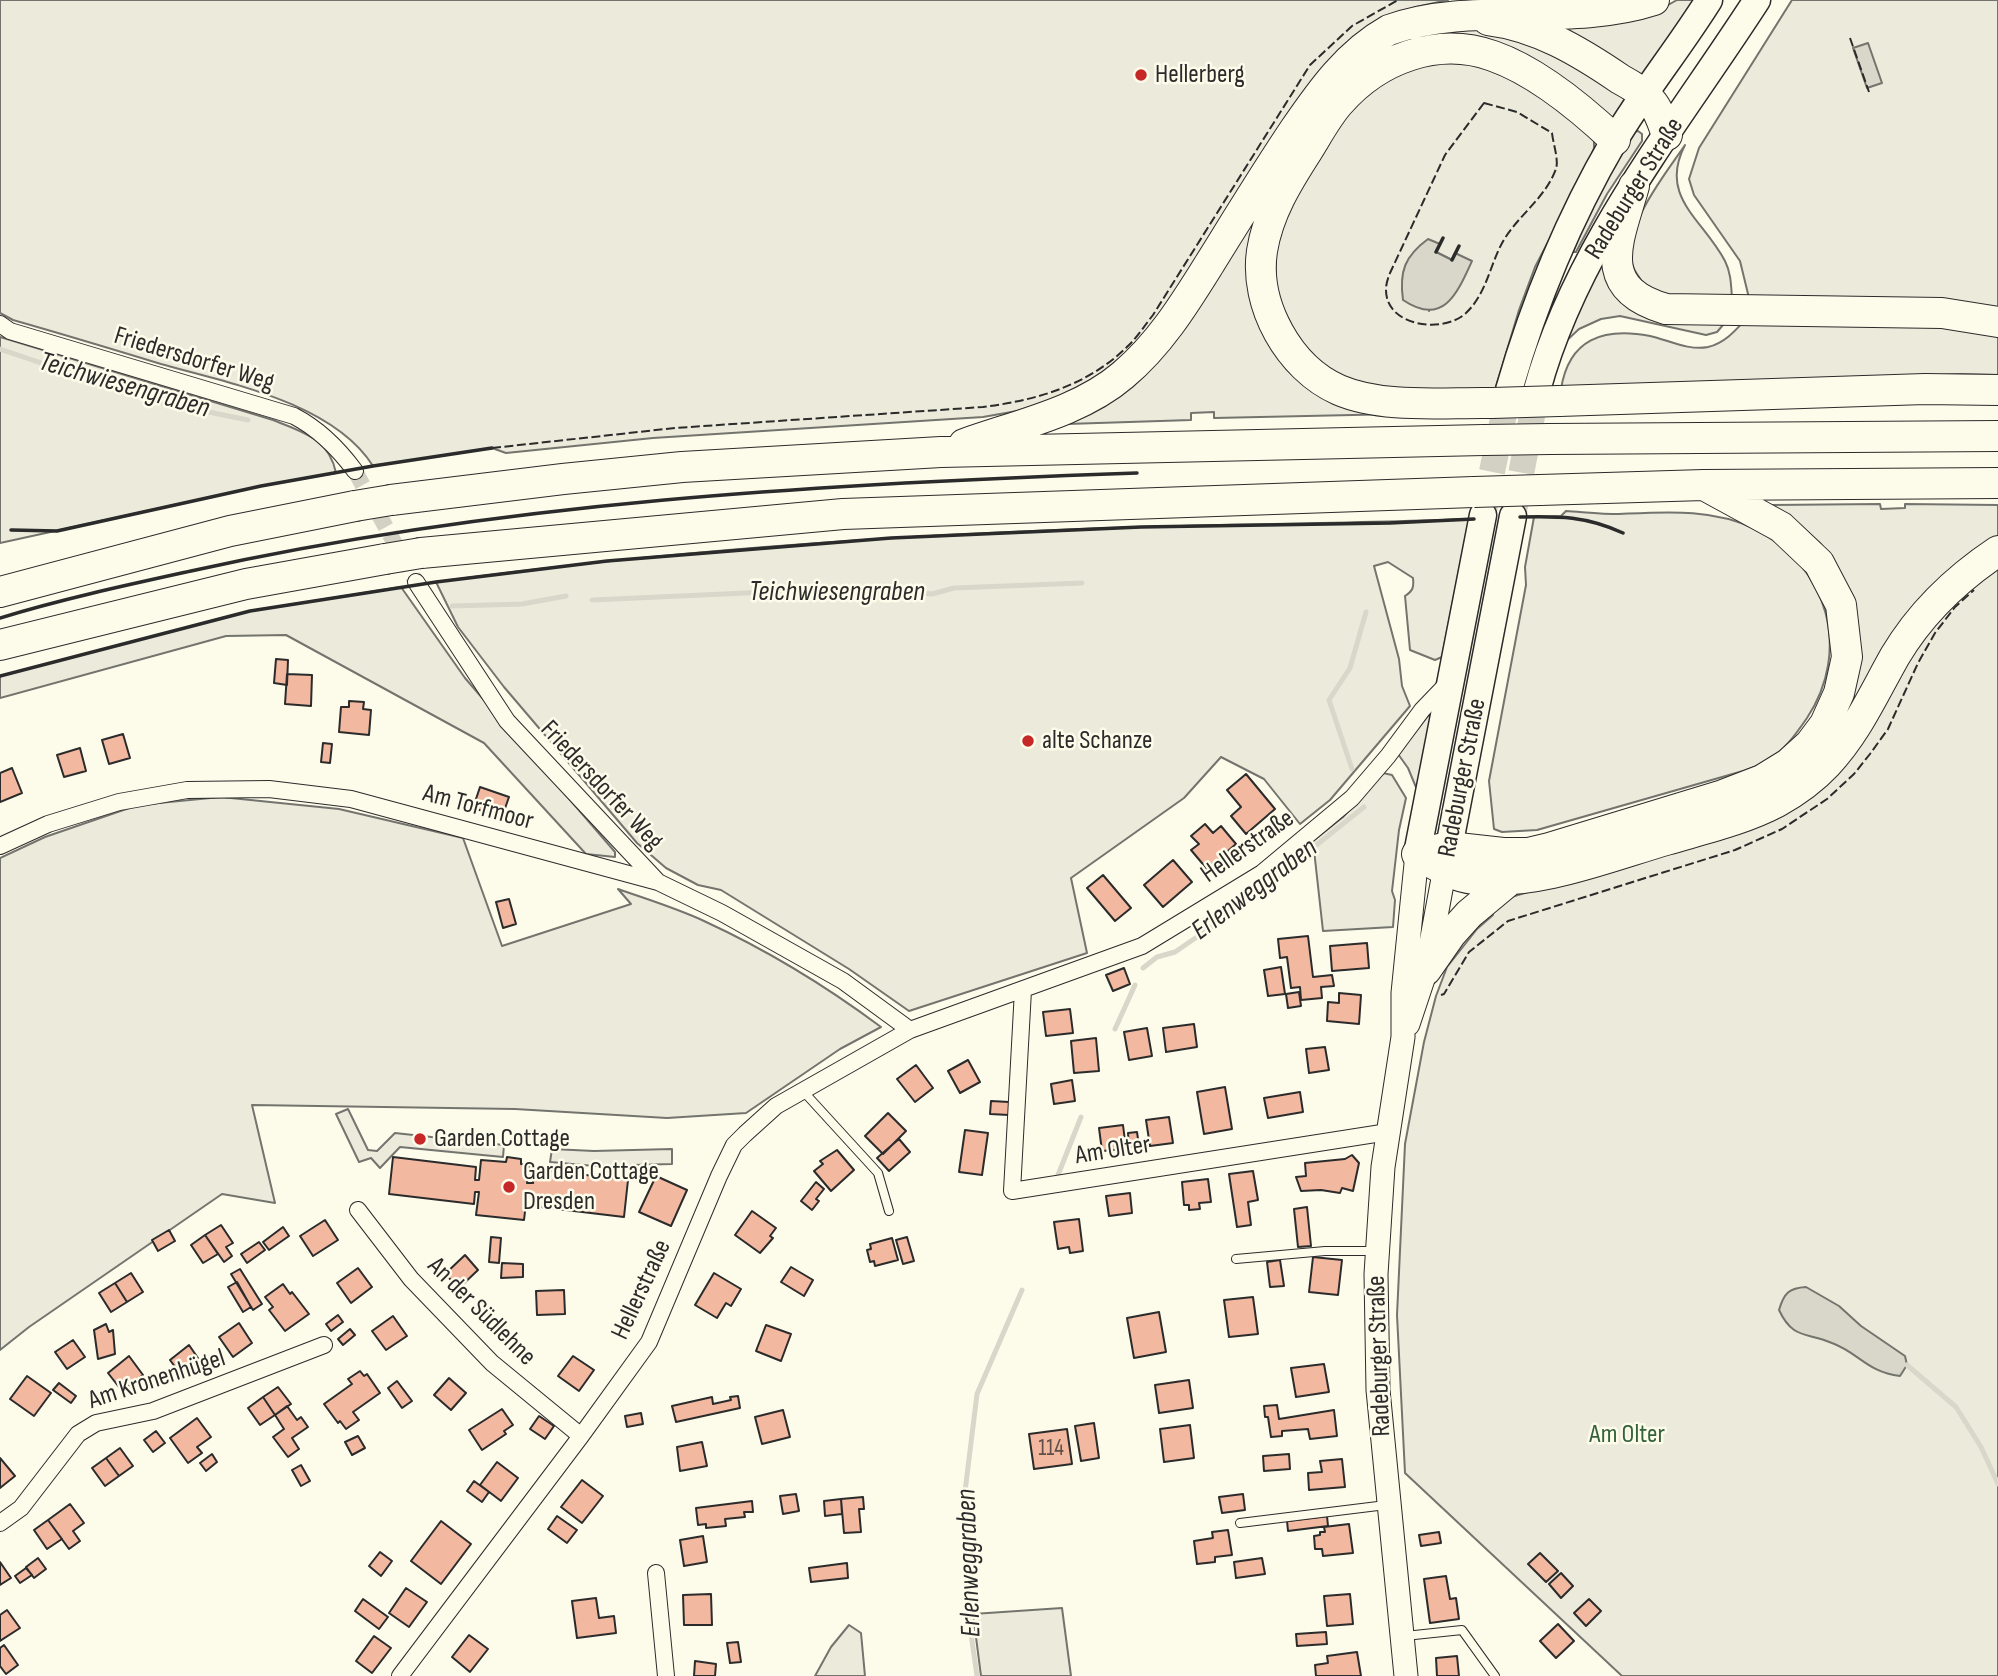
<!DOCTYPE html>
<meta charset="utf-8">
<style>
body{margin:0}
canvas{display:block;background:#fdfbea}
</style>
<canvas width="1998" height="1676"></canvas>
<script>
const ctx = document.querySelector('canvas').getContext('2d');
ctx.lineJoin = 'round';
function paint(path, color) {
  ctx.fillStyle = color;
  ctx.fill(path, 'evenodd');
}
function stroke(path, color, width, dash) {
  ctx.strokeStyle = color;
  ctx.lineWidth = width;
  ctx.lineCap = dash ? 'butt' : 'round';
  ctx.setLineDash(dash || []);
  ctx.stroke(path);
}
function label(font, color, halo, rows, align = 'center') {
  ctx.font = font + ' "Sofia Sans Condensed",sans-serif';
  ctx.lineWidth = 5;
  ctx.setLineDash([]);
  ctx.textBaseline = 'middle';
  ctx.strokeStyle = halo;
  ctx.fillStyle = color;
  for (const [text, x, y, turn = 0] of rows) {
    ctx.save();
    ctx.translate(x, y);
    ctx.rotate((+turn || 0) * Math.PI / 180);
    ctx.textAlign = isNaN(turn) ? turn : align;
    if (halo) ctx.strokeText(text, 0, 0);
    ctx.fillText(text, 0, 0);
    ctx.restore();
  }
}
const green = new Path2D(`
 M0 0H1448L1416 7 1387 17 1165 314 1105 375 1034 408 983 417 653 438 506 453 492 448 373 466C333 403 229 383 161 364 112 349 62 334 13 320L0 313Z
 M1677 0H1698L1643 81 1539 19 1661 9Z
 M1792 0H1998V311L1749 298 1740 261 1694 195 1689 179 1699 148Z
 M1510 28 1630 94 1614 123 1502 50 1362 62 1418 30Z
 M1463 59 1539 91 1594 139V148L1589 163 1535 267 1519 310 1495 390 1395 394 1350 383 1305 351 1276 295 1275 235 1342 114 1401 67ZM1436 252 1452 260 1455 253 1429 311Z
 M1638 131 1642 134V141L1607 194 1576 252H1573L1589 211 1633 132Z
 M1685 145C1658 197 1703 219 1725 261 1731 273 1731 285 1732 298 1709 297 1684 299 1661 294 1651 291 1642 283 1637 274 1612 238 1665 175 1685 145Z
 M1280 175 1259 222 1281 353 1399 414 1214 418V412L1191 413V420L1067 424Z
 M1608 255 1617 287 1729 318 1717 332 1706 335 1620 316 1601 319 1579 329 1563 344 1587 290Z
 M1747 318 1998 329V375L1960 374 1655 388 1561 389C1569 339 1603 327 1650 336 1668 340 1689 351 1708 347 1725 343 1736 330 1747 318Z
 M0 337 273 420C302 432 329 438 336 473L261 486 0 543Z
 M1880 504 1881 509 1905 508V504L1998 505V536L1985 543 1844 722 1841 575 1821 544 1797 522 1771 505Z
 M1566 511C1583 512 1601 514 1619 514 1664 512 1713 508 1755 529 1828 566 1852 650 1807 718 1796 734 1784 751 1767 761 1760 765 1751 768 1743 771L1537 830 1502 832 1494 829 1489 781 1526 585 1525 567 1534 517 1561 516Z
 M1469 519 1442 657 1435 660 1410 650 1405 596C1413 591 1414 587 1413 578L1388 562 1374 566 1399 659 1402 686 1410 706 1330 800 1300 824 1264 779 1221 757 1184 798 1071 878 1087 953 909 1011 849 969 721 890 698 885 666 868 637 843 504 687 458 627 436 582C670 550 906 534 1141 527 1251 524 1360 523 1469 519Z
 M1998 562V1676H1622L1405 1473 1397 1315 1405 1144 1424 1042 1436 996 1447 967 1477 929 1493 915 1490 909 1508 898 1739 829 1926 627Z
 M401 587 465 678 615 852V857L586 854 484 743 286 635 226 636 0 698V676L250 611Z
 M1428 716H1432L1418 792 1408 768 1398 754Z
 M1383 773 1392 775 1406 798 1399 830 1392 891 1395 900 1393 927 1323 931 1313 841 1343 817Z
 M221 797 339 809 463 838 502 946 631 904 618 889C646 899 676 908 704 921 767 950 826 986 881 1027L840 1049 746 1113 667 1118 515 1109 252 1105 275 1203 222 1194 29 1327 0 1350V858L45 837 138 805Z
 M1062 1608 1071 1676H981L973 1614Z
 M849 1625 861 1633 865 1676H815L831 1647Z`);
const parking = new Path2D(`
 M348 1109 368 1150 377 1151 395 1133 504 1145 503 1157 400 1147 380 1168 371 1158 359 1162 336 1114Z
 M552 1149 594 1151 672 1149V1164L594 1166 550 1162Z`);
const water = new Path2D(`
 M1868 43 1882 83 1867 88 1853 48Z
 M1428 239 1440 244 1436 252 1452 260 1455 253 1472 261C1457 294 1443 327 1403 300 1399 271 1405 256 1428 239Z
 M1806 1287 1839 1306 1861 1326 1905 1356 1907 1365 1900 1376C1867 1372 1859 1353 1832 1343 1807 1332 1793 1340 1779 1310 1784 1293 1789 1288 1806 1287Z`);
const stream = new Path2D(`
 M0 349 154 401 248 420
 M592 600 834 589 867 595 897 590 932 594 954 588 1082 583
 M452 606 522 604 566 596
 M1352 769 1329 700 1350 668 1366 612
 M1143 968 1157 957 1175 952 1229 915 1364 807
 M1115 1029 1135 985
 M1058 1175 1081 1117
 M1907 1365 1956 1407 1981 1447 1998 1484
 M977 1676 966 1598 967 1566 963 1508 977 1394 1022 1290`);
const building = new Path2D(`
 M276 659 288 660 287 685 274 683Z
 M287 674 312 675 311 706 285 704Z
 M349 701 364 702 363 709 371 710 369 735 339 732 341 707H349Z
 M123 734 130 758 109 764 102 740Z
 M323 743 332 744 330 763 321 762Z
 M80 748 86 771 64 777 57 755Z
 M12 768 22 793 0 802V773Z
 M1246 774 1275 809 1246 834 1231 816 1241 807 1227 790Z
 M480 787 509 797 502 817 473 808Z
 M1205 824 1213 833 1221 826 1236 844 1207 869 1191 850 1199 844 1191 836Z
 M1173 860 1192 882 1163 907 1144 885Z
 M1103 875 1131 908 1115 921 1087 888Z
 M509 899 516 924 503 928 496 902Z
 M1308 936 1313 977 1332 975 1334 986 1321 987 1322 998 1301 1000 1300 987 1291 988 1287 957 1280 958 1278 939Z
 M1367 943 1369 968 1332 971 1330 946Z
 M1281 967 1285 994 1268 996 1264 970Z
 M1124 968 1130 984 1113 991 1106 975Z
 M1299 992 1301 1006 1288 1008 1286 994Z
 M1339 993 1361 995 1359 1024 1327 1021 1328 1002 1339 1003Z
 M1070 1009 1073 1033 1046 1036 1043 1012Z
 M1194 1024 1197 1047 1166 1052 1163 1028Z
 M1147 1028 1152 1056 1129 1060 1124 1032Z
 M1096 1038 1099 1071 1074 1073 1071 1041Z
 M1325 1047 1329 1070 1309 1073 1306 1049Z
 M968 1060 980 1082 960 1093 948 1071Z
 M916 1065 933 1088 915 1102 897 1079Z
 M1072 1080 1075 1101 1054 1104 1051 1084Z
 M1225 1087 1232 1129 1204 1134 1197 1092Z
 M1300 1092 1303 1112 1268 1118 1264 1098Z
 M991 1101 1009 1102V1115L990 1114Z
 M888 1113 906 1131 883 1154 865 1136Z
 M1169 1117 1173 1143 1150 1146 1146 1120Z
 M1123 1125 1126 1149 1102 1151 1099 1128Z
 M965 1130 988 1133 982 1175 959 1172Z
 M1137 1132 1139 1146 1129 1147 1128 1133Z
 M899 1139 910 1152 889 1171 877 1158Z
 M837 1150 854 1170 831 1191 814 1171 823 1164 820 1161Z
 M1352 1155 1359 1163 1353 1191 1342 1188 1340 1193 1321 1190 1301 1191 1296 1177 1306 1176 1305 1163 1345 1159Z
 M393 1157 476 1167 475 1180H479L481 1160 506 1162 507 1157 521 1159V1164L529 1165 527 1183H533L535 1169 628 1180 624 1217 532 1206 533 1196 527 1195 524 1220 476 1215 479 1192H475L474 1204 389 1194Z
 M1253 1171 1258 1200 1248 1202 1251 1225 1237 1227 1229 1174Z
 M656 1176 687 1190 671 1226 639 1212Z
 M1208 1179 1211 1202 1199 1203 1200 1209 1189 1210V1205H1184L1182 1182Z
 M816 1182 824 1189 816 1199 819 1201 812 1210 801 1201Z
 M1130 1193 1132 1213 1109 1216 1106 1196Z
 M1307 1207 1311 1246 1298 1247 1294 1209Z
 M752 1211 776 1228 770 1236 773 1238 760 1253 735 1235Z
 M1079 1219 1083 1251 1070 1253 1069 1247 1058 1249 1054 1222Z
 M325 1220 338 1240 313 1256 300 1236Z
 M221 1225 233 1243 226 1247 232 1256 224 1262 205 1235Z
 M283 1227 289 1236 269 1250 263 1242Z
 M169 1230 175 1241 158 1251 152 1240Z
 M205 1235 218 1254 203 1263 191 1245Z
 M491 1237 501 1238 499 1263 489 1262Z
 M907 1237 914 1261 903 1264 896 1240Z
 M892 1238 898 1260 875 1266 874 1261 870 1262 867 1250 871 1249 870 1244Z
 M259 1242 265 1250 247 1263 241 1254Z
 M465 1255 478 1270 459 1288 445 1274Z
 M1313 1257 1342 1260 1338 1295 1309 1292Z
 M1280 1260 1284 1286 1270 1287 1267 1262Z
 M502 1263 523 1264V1277L501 1278Z
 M791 1267 813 1280 804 1296 781 1282Z
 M358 1268 372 1287 351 1303 337 1283Z
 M240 1269 262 1304 253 1310 231 1274Z
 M131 1273 143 1292 127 1302 115 1283Z
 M714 1273 741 1289 731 1306 726 1303 717 1318 695 1305Z
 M237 1282 251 1307 243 1312 228 1287Z
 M115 1283 127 1302 111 1312 99 1293Z
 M283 1284 290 1294 292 1292 309 1314 285 1331 269 1310 273 1307 265 1297Z
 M564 1290 565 1314 537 1315 536 1291Z
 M1253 1297 1258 1334 1229 1337 1224 1300Z
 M1159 1312 1166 1352 1134 1358 1127 1318Z
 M338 1315 343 1322 331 1331 326 1324Z
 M393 1316 407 1336 386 1350 372 1331Z
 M239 1323 252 1343 233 1357 219 1337Z
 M106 1324 109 1332 113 1330 115 1354 98 1359 94 1330Z
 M766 1325 791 1334 781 1361 756 1351Z
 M350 1329 355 1335 343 1345 338 1339Z
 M73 1340 85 1357 67 1369 55 1352Z
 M189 1345 200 1361 181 1375 170 1360Z
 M129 1356 143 1375 122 1391 108 1373Z
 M573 1356 594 1370 579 1391 558 1376Z
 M1324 1364 1329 1392 1296 1397 1291 1368Z
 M360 1371 364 1376 367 1374 380 1393 353 1412 359 1420 346 1429 340 1421 338 1423 324 1404 352 1384 348 1379Z
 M27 1376 51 1393 34 1416 10 1399Z
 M449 1378 466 1393 451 1410 434 1395Z
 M1189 1380 1193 1408 1159 1413 1155 1385Z
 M397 1381 412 1401 402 1408 388 1388Z
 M59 1383 76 1396 71 1403 53 1390Z
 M278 1387 291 1404 275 1415 263 1397Z
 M738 1396 740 1408 676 1422 672 1406 712 1397 713 1404 731 1400 730 1397Z
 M263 1397 275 1415 260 1425 248 1408Z
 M1277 1405 1279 1419 1334 1410 1337 1436 1310 1439 1308 1429 1282 1431V1436L1271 1437 1268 1417H1265L1264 1406Z
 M287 1406 297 1420 301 1417 308 1427 292 1438 299 1449 288 1457 273 1437 284 1429 275 1415Z
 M502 1409 513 1425 504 1431 506 1434 482 1450 469 1430Z
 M783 1410 790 1437 762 1444 755 1417Z
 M641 1413 643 1424 627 1427 625 1416Z
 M539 1416 554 1426 545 1439 530 1429Z
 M197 1418 211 1437 197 1447 202 1453 188 1463 170 1438Z
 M1094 1423 1099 1458 1081 1461 1075 1426Z
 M1190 1425 1194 1458 1164 1462 1160 1429Z
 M1067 1429 1072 1464 1034 1469 1029 1434Z
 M156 1431 165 1443 153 1452 144 1440Z
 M358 1436 365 1448 352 1455 345 1442Z
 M702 1442 707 1466 680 1471 677 1447Z
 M120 1448 133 1466 119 1476 106 1458Z
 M212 1454 217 1462 206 1471 200 1463Z
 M1289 1454 1290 1469 1264 1471 1263 1456Z
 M0 1458 15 1476 0 1488Z
 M106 1458 119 1476 105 1486 92 1468Z
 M1342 1459 1345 1487 1309 1490 1308 1473 1322 1472 1320 1461Z
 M497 1462 518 1478 501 1501 480 1485Z
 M301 1465 310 1481 301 1486 292 1470Z
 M582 1480 603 1496 582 1523 561 1507Z
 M474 1481 489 1492 482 1502 467 1491Z
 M796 1494 799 1511 783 1514 780 1496Z
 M1243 1494 1245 1510 1222 1513 1219 1497Z
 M863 1497 864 1509H859L861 1532 844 1533 841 1499Z
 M841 1499 842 1514 825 1516 824 1501Z
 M752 1501 753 1512H744L745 1517 725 1519 726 1526 706 1528V1524L698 1525 696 1508Z
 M70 1504 84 1523 73 1531 80 1541 69 1549 48 1520Z
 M557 1516 577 1530 567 1543 548 1529Z
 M1327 1516 1328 1526 1288 1531 1287 1521Z
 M48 1520 62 1539 47 1549 34 1530Z
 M441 1521 471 1544 441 1584 411 1561Z
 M1349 1524 1353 1553 1323 1556 1322 1549H1315L1314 1536 1320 1535V1532H1325L1324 1527Z
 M1228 1530 1232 1555 1215 1557V1562L1197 1564 1194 1541 1213 1538 1212 1532Z
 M1439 1532 1441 1543 1421 1546 1419 1535Z
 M703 1536 707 1562 684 1566 680 1540Z
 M380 1552 392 1561 381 1576 369 1566Z
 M1540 1553 1558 1571 1546 1582 1528 1564Z
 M38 1558 46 1569 34 1578 26 1567Z
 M1262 1558 1265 1574 1236 1578 1234 1562Z
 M0 1562 11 1578 0 1585Z
 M847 1563 848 1578 811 1582 809 1568Z
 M26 1568 32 1575 20 1583 15 1576Z
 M1561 1573 1573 1586 1561 1598 1549 1584Z
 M1446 1576 1450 1599 1456 1598 1459 1619 1430 1623 1424 1579Z
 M406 1588 427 1602 409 1627 389 1613Z
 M711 1594 712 1625H684L683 1595Z
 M1350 1594 1353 1624 1327 1626 1324 1596Z
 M596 1598 599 1618 614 1616 616 1633 577 1638 572 1601Z
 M363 1599 388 1617 379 1629 355 1611Z
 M1589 1599 1601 1611 1586 1626 1574 1613Z
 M7 1610 20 1628 0 1641V1615Z
 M1558 1624 1574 1641 1556 1658 1540 1641Z
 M1326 1632 1327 1644 1297 1646 1296 1634Z
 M469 1635 488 1649 470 1672 452 1657Z
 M374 1636 391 1648 372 1673 356 1661Z
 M738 1642 741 1662 730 1663 727 1643Z
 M4 1645 18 1665 6 1674 0 1666V1648Z
 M1357 1652 1361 1676H1316L1315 1665 1328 1663 1327 1656Z
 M1457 1656 1459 1676H1437L1436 1658Z
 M695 1661 716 1664 715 1676H694Z`);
const minorTunnel = new Path2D(`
 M355 471 416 582`);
const primaryTunnel = new Path2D(`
 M1484 510 1509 390
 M1514 511 1537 390`);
const service = new Path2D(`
 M803 1091 878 1173 889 1211
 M1236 1259 1325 1251H1374
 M1240 1523 1386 1505
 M1405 1636 1462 1630 1495 1676`);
const minor = new Path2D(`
 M0 324 10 331 294 416C319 429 338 448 355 471
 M416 582 507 721 658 882
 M0 846 48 824 119 802 187 790 269 789 351 799 658 882 722 913 843 981 910 1030
 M1023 990 1012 1191 1388 1132
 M358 1210 411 1279 492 1363 581 1436
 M0 1523 21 1508 78 1434 96 1423 153 1411 324 1345
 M656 1573 666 1676
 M400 1676 581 1436 649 1342 719 1176 734 1145 745 1134 776 1106 910 1030 1142 946 1262 873 1352 798 1388 756 1422 710 1447 684`);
const secondary = new Path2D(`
 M1408 1024 1426 970 1447 857
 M1406 1676 1378 1390 1376 1274 1383 1167 1403 1037V993L1417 854`);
const primary = new Path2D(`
 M1509 390C1534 303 1568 220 1614 141 1643 92 1679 48 1709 0
 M1537 390C1576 246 1677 124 1757 0
 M1449 847 1513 516
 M1417 854 1483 515`);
const motorway = new Path2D(`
 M1488 20C1537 26 1579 51 1620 79 1631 85 1643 92 1651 101 1659 110 1663 124 1667 135
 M1634 186C1619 240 1593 288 1666 309L1942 313 1998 322
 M1559 401 1925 389 1998 390
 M1492 403C1445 402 1383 409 1339 390 1289 368 1254 305 1262 251 1268 213 1288 181 1308 150 1318 134 1328 115 1340 102 1378 59 1437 36 1493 56 1536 71 1582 109 1615 140
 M1550 439 1998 436
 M964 444C1017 425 1080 412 1123 375 1160 344 1185 303 1210 263 1238 218 1266 172 1295 129 1321 91 1348 53 1389 30 1473 0 1568 28 1654 0
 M1540 490 1704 485 1998 483
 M391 500 563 479 682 467 941 452 1484 440
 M421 553 843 514 1474 492
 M0 592 230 531 355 506
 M0 645 246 584 385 559
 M1417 854 1449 847 1503 853H1528L1549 848 1723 795 1762 780 1788 764 1810 744 1825 724 1839 693 1847 657 1841 605 1819 563 1781 527 1704 485
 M1417 854C1435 865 1453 877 1475 879 1536 886 1608 857 1666 840 1703 829 1743 820 1777 802 1795 792 1813 779 1827 764 1857 732 1874 693 1895 656 1921 612 1956 579 1998 551
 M1426 970 1451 934 1469 914 1511 879`);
const motorwayBridge = new Path2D(`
 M1492 403 1559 401
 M1484 440 1550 439
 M1474 492 1540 490
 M355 506 391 500
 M385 559 421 553`);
const fence = new Path2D(`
 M1850 38 1869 92
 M1484 103 1517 112 1552 133C1553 143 1559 160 1556 169 1545 198 1521 213 1505 238 1490 262 1488 292 1466 313 1444 334 1385 327 1386 289 1386 284 1388 278 1390 273L1445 155Z
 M492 448 675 428 983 407C1038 400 1089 385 1129 345 1138 336 1145 325 1153 315L1310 65 1352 26 1398 0
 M1441 995 1444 994 1469 952 1508 921 1735 850 1782 829 1827 799 1854 774 1870 754 1888 729 1918 663 1935 633 1955 607 1974 590`);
const wall = new Path2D(`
 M1436 252 1443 238
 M1452 260 1459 246
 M1520 517C1559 516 1586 516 1623 533
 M11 530 57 531 261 486 373 466 492 448
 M0 618C62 599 127 585 191 571 502 502 820 484 1137 473
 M0 676 250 611 436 582 607 561 891 538 1141 527 1390 523 1474 519`);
const markers = [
 [1141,75,7,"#c62828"],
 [1028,741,7,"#c62828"],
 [420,1139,7,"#c62828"],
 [509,1187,7,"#c62828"]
];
const numberNames = [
 ["114",1051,1449]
];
const poiNames = [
 ["Hellerberg",1155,75],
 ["alte Schanze",1042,741],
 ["Garden Cottage",434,1139],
 ["Garden Cottage",523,1172],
 ["Dresden",523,1202]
];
const streetNames = [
 ["Radeburger Straße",1635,189,-58],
 ["Friedersdorfer Weg",194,360,17],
 ["Radeburger Straße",1463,778,-79],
 ["Friedersdorfer Weg",601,786,47],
 ["Am Torfmoor",478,808,15],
 ["Hellerstraße",1248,847,-35],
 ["Am Olter",1113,1151,-9],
 ["Hellerstraße",642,1290,-65],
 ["An der Südlehne",481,1312,45],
 ["Radeburger Straße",1380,1356,-92],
 ["Am Kronenhügel",157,1380,-18]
];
const parkNames = [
 ["Am Olter",1627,1435]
];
const waterNames = [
 ["Teichwiesengraben",124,386,16],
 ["Teichwiesengraben",837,593],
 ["Erlenweggraben",1255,890,-37],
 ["Erlenweggraben",970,1563,-92]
];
paint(green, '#ecebdb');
stroke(green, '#74746e', 2);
paint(parking, '#eceadb');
stroke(parking, '#74746e', 2);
paint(water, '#d8d7c9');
stroke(water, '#74746e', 2);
stroke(stream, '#d8d7c9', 5);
paint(building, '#f2b8a0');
stroke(building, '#2b2b2b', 2);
stroke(minorTunnel, '#d3d1c4', 16, [16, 8]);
stroke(primaryTunnel, '#d3d1c4', 26, [26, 13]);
stroke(service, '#2b2b2b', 10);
stroke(minor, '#2b2b2b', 18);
stroke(secondary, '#2b2b2b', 25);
stroke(primary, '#2b2b2b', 29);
stroke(motorway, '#2b2b2b', 32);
stroke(service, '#fdfbea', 8);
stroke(minor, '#fdfbea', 16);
stroke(secondary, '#fdfbea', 23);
stroke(primary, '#fdfbea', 26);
stroke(motorway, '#fdfbea', 30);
stroke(motorwayBridge, '#2b2b2b', 32, []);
stroke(motorwayBridge, '#fdfbea', 30);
stroke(fence, '#2b2b2b', 2, [9, 3.5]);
stroke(wall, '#2b2b2b', 3.5);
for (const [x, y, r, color] of markers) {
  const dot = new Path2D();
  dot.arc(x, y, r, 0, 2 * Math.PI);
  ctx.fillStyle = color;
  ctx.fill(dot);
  stroke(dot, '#fdfbea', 2.5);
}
label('23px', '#5d4e48', null, numberNames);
label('26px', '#2b2b2b', '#fdfbea', poiNames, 'left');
label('26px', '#2b2b2b', '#fdfbea', streetNames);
label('26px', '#34623c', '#fdfbea', parkNames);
label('italic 28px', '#2b2b2b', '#fdfbea', waterNames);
</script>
